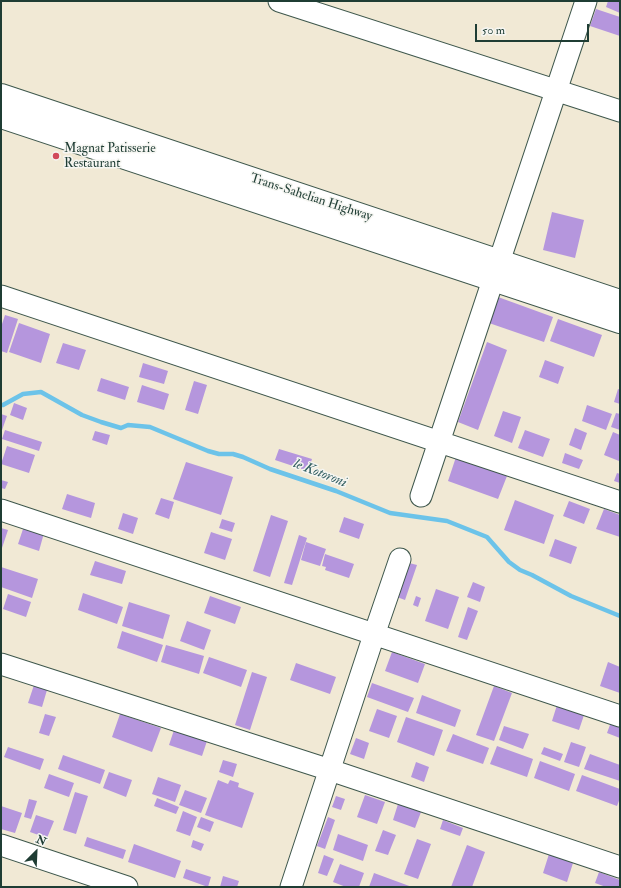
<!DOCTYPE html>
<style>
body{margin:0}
#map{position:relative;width:621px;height:888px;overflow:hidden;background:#f1e9d5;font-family:"IM FELL Double Pica",serif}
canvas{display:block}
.frame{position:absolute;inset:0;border:2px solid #1f3d34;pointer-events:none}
.north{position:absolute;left:16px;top:832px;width:40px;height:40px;-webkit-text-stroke:3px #f6f6f2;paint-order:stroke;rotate:24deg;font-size:11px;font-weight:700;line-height:16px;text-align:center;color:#1f3d34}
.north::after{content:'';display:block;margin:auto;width:14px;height:18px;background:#1f3d34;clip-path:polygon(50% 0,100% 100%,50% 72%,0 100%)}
.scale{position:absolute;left:475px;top:24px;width:114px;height:18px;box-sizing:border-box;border:2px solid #1f3d34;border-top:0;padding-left:5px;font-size:12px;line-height:14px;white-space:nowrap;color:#1f3d34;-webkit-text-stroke:3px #f6f6f2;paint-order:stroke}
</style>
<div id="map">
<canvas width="621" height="888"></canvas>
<div class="frame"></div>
<div class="north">N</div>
<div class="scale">50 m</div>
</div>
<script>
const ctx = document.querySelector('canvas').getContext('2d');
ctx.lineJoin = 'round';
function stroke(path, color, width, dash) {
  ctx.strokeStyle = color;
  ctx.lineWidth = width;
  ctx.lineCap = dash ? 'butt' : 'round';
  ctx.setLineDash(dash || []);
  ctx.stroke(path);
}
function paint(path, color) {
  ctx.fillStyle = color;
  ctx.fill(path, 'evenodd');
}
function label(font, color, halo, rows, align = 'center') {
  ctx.font = font + ' "IM FELL Double Pica",serif';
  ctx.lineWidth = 3;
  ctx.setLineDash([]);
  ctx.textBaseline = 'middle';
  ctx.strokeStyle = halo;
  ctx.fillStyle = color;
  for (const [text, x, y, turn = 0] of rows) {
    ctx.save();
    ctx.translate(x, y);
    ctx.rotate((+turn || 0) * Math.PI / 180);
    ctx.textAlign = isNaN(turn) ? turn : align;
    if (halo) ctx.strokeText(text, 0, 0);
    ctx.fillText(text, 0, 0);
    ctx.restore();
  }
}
const stream = new Path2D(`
 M1 405H3L23 394 41 392 82 415 101 422 121 428 128 425 150 427 208 451 219 454H233L243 457 270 469 336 491 390 513 447 521 487 537 509 562 520 570 532 575 571 596 620 616`);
const building = new Path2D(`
 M608 1H620V13L606 7Z
 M596 9 620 17V36L590 26Z
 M552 212 584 220 575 258 543 250Z
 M498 297 553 317 544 342 489 323Z
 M5 315 18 319 7 353 1 351V327Z
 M558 319 602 335 594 357 550 341Z
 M19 323 50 334 41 363 9 352Z
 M487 342 507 350 478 430 458 422Z
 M63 343 86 350 79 370 56 363Z
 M545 360 564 367 558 384 539 377Z
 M143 363 168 371 164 384 139 377Z
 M101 378 129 387 125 400 97 391Z
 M194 381 207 385 198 414 185 410Z
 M142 385 169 394 164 410 137 402Z
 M618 389 620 390V404L614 402Z
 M14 403 27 408 23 420 10 415Z
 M587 405 612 414 606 430 582 421Z
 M503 411 521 417 512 443 494 436Z
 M616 413 620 414V430L611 427Z
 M1 414 7 416 1 433Z
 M575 428 587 433 581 450 569 445Z
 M5 430 42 442 39 451 2 439Z
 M525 430 550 439 543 457 518 448Z
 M95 431 110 435 107 445 92 440Z
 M613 432 620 435V457L619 461 604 455Z
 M7 446 35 455 29 473 1 464Z
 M279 449 312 459 308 471 275 460Z
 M565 453 583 460 579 469 562 463Z
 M456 457 507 476 498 499 448 481Z
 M186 462 233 477 221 515 173 499Z
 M617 473 620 474V483L614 481Z
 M1 480 8 482 5 489 1 488Z
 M67 494 95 503 91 518 62 509Z
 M161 498 174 502 169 519 155 514Z
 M515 500 554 515 544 544 504 530Z
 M569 501 590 509 584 524 563 516Z
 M604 509 620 515V537L596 529Z
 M123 513 138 518 133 534 118 529Z
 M271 515 288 521 270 577 253 571Z
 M344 517 364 524 359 539 339 532Z
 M222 519 235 523 232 532 219 528Z
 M24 526 44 533 39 551 18 544Z
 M1 528 8 530 1 551Z
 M211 532 232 539 225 560 204 553Z
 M299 535 307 538 292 585 284 583Z
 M555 539 577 547 571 564 549 556Z
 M306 542 326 549 320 566 301 560Z
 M325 554 354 564 349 578 325 570 326 567 322 566Z
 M95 561 126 571 122 584 90 575Z
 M409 563 417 565 405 600 397 597Z
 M1 567 38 579 32 598 1 587Z
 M473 582 485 587 480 602 467 597Z
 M436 589 459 597 448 629 425 621Z
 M83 593 123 607 117 624 78 610Z
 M8 594 31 602 26 617 3 609Z
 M210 596 241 607 235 624 204 613Z
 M416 596 421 598 418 607 413 605Z
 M129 602 170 615 163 639 122 626Z
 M468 607 478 611 467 640 458 637Z
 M187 621 211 630 204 650 180 641Z
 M122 631 163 645 157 662 117 648Z
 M166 645 204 656 199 674 161 662Z
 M392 652 425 664 418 683 385 671Z
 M209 657 247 670 241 687 203 673Z
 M608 662 620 667V693L600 686Z
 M296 663 336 677 330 694 290 680Z
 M252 672 267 677 250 730 235 725Z
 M372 683 414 698 408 712 367 697Z
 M34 685 47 690 42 707 28 703Z
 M494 686 512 693 494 741 476 735Z
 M422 695 461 710 455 727 416 713Z
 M557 705 584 715 579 730 552 721Z
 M377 709 397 716 389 738 369 731Z
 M45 714 56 717 49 736 39 733Z
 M120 714 161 728 152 752 112 737Z
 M406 717 443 730 434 756 397 742Z
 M611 722 620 725V738L607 733Z
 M504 726 529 734 523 749 499 740Z
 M174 730 207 741 202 756 169 745Z
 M453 734 489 748 483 764 446 751Z
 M356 738 369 743 364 759 350 754Z
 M571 742 586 747 579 767 564 762Z
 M497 746 533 759 527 777 490 764Z
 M8 747 44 759 40 770 4 757Z
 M544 747 563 754 560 761 541 754Z
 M590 754 620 765V781L584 769Z
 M63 755 105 770 100 784 58 769Z
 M223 760 237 764 233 777 219 772Z
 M540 761 575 774 569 791 534 778Z
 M416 762 429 767 424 782 411 777Z
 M109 772 132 780 126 797 103 788Z
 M49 774 74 783 69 797 44 788Z
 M582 775 620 789V798L617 806 576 791Z
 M158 777 181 785 175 802 152 794Z
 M218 780 228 784 230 780 239 783 238 787 254 793 242 828 205 815Z
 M185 790 207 798 201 813 179 805Z
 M75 792 88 796 76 834 63 830Z
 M365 795 385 802 377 824 357 817Z
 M336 796 345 799 341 810 332 807Z
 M157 798 179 807 176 814 154 806Z
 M29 799 37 801 31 819 24 817Z
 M398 804 421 812 415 828 393 820Z
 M1 806 22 813 15 833 1 829Z
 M183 811 197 817 190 836 176 831Z
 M36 815 54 821 47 838 30 832Z
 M201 817 214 822 210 832 197 827Z
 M328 817 335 820 325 849 317 846Z
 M443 820 463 828 460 836 440 829Z
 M383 830 396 835 388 855 375 851Z
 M338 834 368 845 363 861 333 850Z
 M87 837 126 850 123 859 84 846Z
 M417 839 431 844 418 879 404 874Z
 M193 840 204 844 201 851 191 847Z
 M134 844 181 861 175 878 128 862Z
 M467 845 485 852 472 887H451Z
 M549 854 573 863 567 882 543 873Z
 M324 855 334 859 327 876 318 873Z
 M340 864 364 873 359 887H346L333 882Z
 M186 869 211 877 208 887 183 878Z
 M599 872 620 880V887H606L595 883Z
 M374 873 412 887H369Z
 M223 876 239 881 237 887H220Z`);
const minor = new Path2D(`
 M279 1 620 111
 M1 296 620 502
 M421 496 586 1
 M1 510 620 716
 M1 664 330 770 620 867
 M1 845 127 887
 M291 887 374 635 400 559`);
const highway = new Path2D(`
 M1 95 620 301
 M1 117 620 322`);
const markers = [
 [56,156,4,"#d1495b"]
];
const poiNames = [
 ["Magnat Patisserie",64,149],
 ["Restaurant",64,164]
];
const streetNames = [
 ["Trans-Sahelian Highway",311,198,18]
];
const waterNames = [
 ["le Kotoroni",320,474,21]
];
stroke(stream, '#6cc3e9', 4.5);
paint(building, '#b596dd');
stroke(minor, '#3e574c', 23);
stroke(highway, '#3e574c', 24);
stroke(minor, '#fff', 21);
stroke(highway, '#fff', 22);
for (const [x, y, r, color] of markers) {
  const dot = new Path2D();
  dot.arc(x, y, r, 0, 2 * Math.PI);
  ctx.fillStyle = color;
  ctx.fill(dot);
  stroke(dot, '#f6f6f2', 1.5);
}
label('13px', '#1f3d34', '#f6f6f2', poiNames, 'left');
label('13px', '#1f3d34', '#f6f6f2', streetNames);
label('italic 14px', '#325e61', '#f6f6f2', waterNames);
</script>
